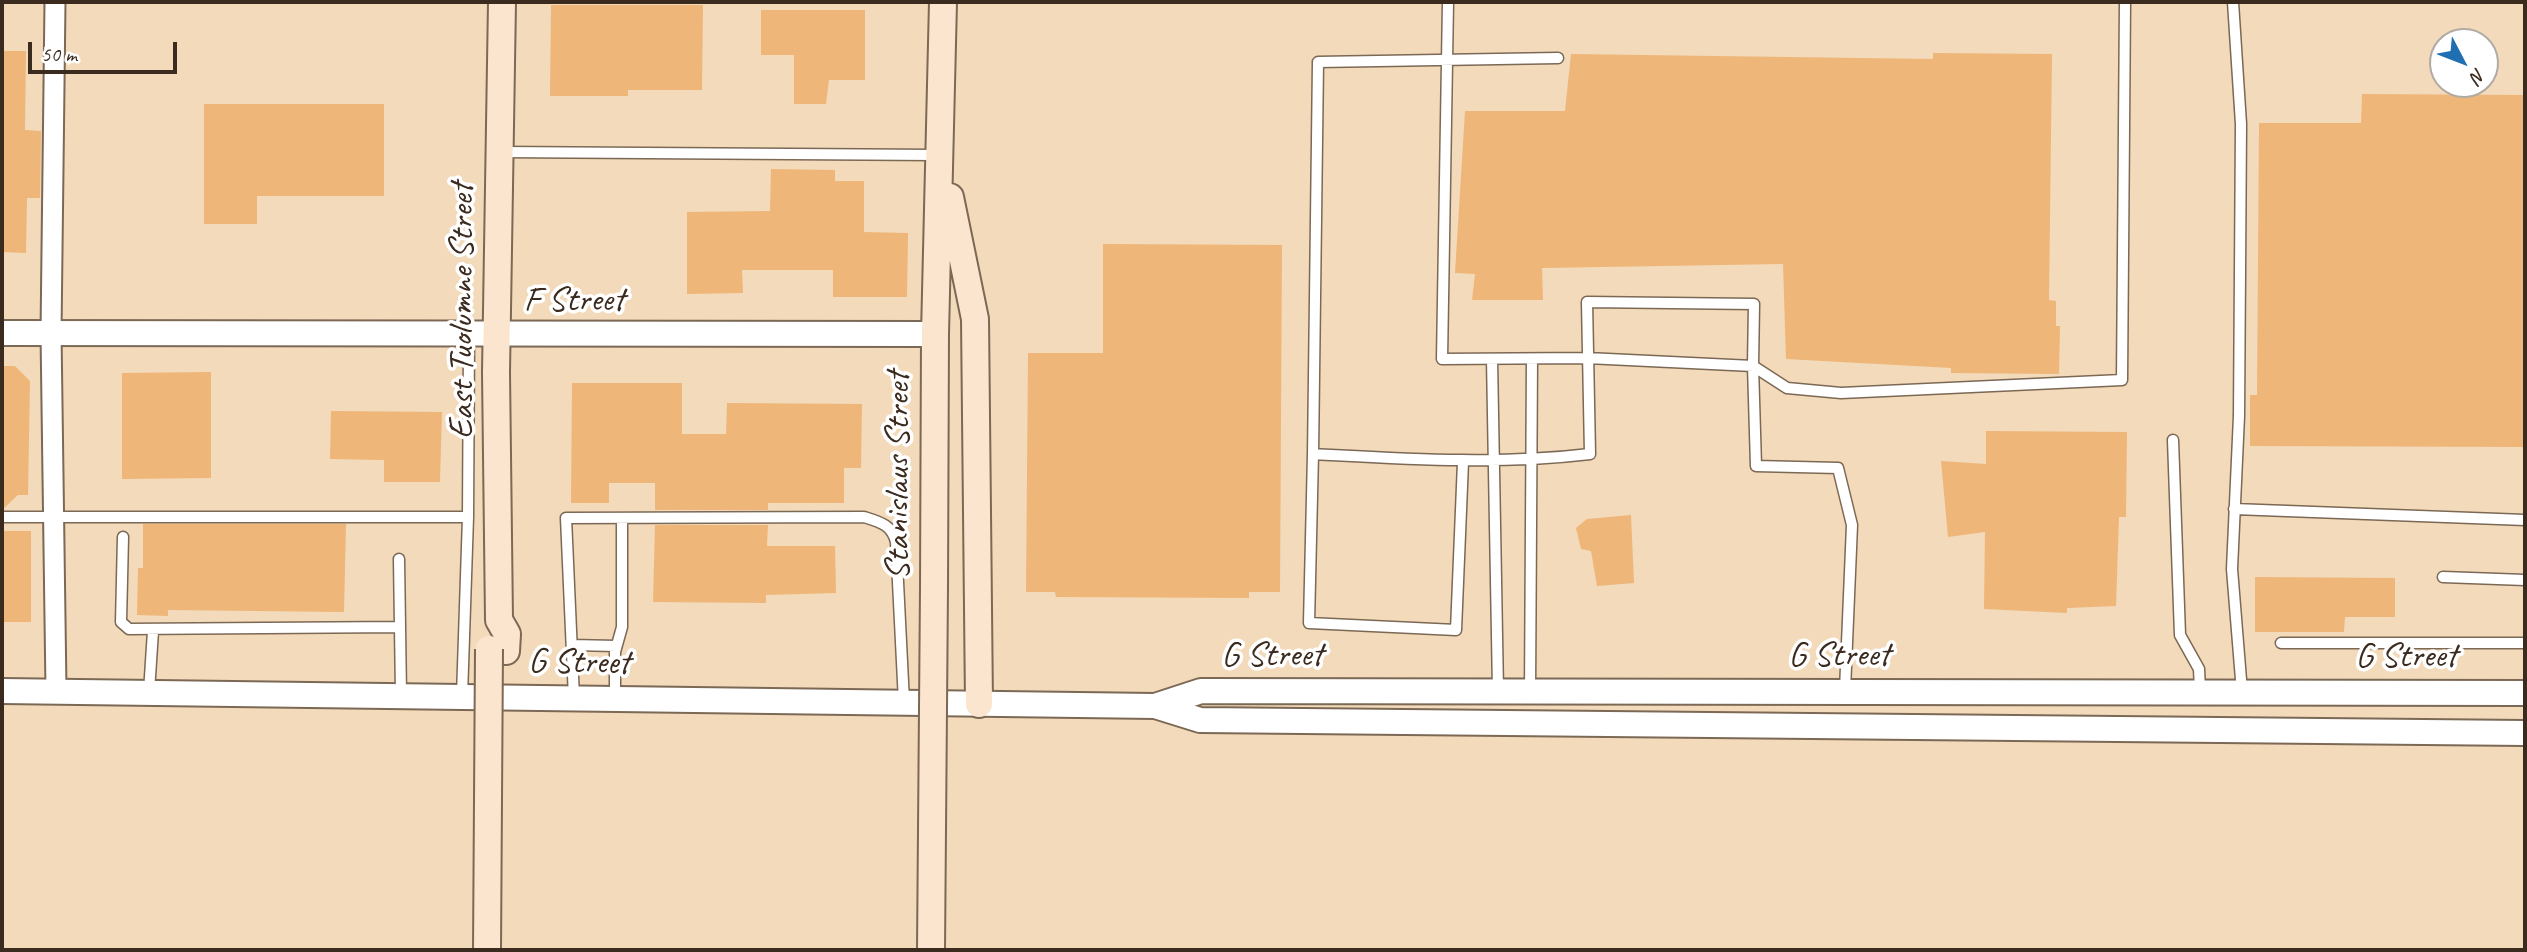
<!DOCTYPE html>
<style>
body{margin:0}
#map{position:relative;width:2527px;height:952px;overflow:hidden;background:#f3daba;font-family:Caveat,sans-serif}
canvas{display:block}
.frame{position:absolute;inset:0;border:4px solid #3b2a1e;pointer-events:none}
.north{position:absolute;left:2429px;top:28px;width:70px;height:70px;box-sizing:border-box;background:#fff;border:2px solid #b1aaa5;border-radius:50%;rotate:132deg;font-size:19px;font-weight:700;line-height:28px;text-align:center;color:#3b2a1e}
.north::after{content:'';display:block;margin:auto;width:24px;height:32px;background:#1f6fb2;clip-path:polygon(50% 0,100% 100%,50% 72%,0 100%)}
.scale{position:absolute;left:28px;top:42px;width:149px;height:32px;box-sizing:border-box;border:4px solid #3b2a1e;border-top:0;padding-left:9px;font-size:21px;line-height:24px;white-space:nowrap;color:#3b2a1e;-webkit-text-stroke:5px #fff;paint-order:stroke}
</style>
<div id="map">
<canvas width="2527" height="952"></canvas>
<div class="frame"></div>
<div class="north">N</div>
<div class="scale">50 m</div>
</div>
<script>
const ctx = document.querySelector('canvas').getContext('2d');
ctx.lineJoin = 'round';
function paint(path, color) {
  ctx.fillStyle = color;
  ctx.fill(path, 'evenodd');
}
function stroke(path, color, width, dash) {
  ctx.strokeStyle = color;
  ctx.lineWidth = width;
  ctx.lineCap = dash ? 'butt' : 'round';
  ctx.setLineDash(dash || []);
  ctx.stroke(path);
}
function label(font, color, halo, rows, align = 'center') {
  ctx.font = font + ' Caveat,sans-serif';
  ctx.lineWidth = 7;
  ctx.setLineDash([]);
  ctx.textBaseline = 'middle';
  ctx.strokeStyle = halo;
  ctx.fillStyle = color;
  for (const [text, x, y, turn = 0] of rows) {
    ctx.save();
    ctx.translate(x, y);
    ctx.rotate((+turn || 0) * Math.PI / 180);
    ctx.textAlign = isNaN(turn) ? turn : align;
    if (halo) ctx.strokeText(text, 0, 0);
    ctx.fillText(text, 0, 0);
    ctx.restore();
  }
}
const building = new Path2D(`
 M551 5H703L702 90H628V96H550Z
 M761 10H865V80H829L826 104H794V55H761Z
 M2 51H26L25 130 41 131 40 198H27L26 253 2 252Z
 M1933 53 2052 54 2049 300 2056 301V326H2060L2059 374 1951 373V368L1786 359 1783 264 1542 268 1543 300H1472L1475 274 1455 273 1465 111H1565L1571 54 1933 59Z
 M2362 94 2525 95V447L2250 446V395H2257L2259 123H2361Z
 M204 104H384V196H257V224H204Z
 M771 169 835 170V181H864V232L908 233 907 297H833V270H742L743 293 687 294V212L770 211Z
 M1103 244 1282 245 1280 592H1249V598L1056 597 1055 592H1026L1028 353H1103Z
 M2 366H15L30 381 28 495H18L2 510Z
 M211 372V478L122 479V373Z
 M572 383H682V434H726L727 403 862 404 861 468H844V503H768V510H655V483H609V503H571Z
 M331 411 442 412 440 482H384V460L330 459Z
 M1986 431 2127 432 2126 517H2119L2116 606 2067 608V613L1984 609 1985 532 1948 537 1941 461 1986 464Z
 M1631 515 1634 583 1597 586 1591 551 1581 549 1576 528 1587 519Z
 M143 524H346L344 612 168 610V616L137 615 138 568H143Z
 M655 525H768L767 546H835L836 593 766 595V603L653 602Z
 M2 531H31V622H2Z
 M2255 577 2395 578V617H2345L2344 632H2255Z`);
const service = new Path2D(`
 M1448 2 1442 359 1587 358 1753 366 1754 304 1587 302 1590 454C1498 465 1407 459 1313 454L1309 623 1456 630 1463 462
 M2233 2 2241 124 2239 416 2232 569 2242 692
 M500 152 936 155
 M1492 359 1498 691
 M1753 366 1787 388 1841 393 2122 380 2125 2
 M1753 366 1756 466 1838 468 1852 525 1845 690
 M2173 440 2180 635 2199 669 2200 690
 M1313 454 1318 62 1558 58
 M2234 509 2525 520
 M2 517H468
 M123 537 121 622 129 629 400 627
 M399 559 401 695
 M2443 577 2525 580
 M2281 643H2525
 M572 645 616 646
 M1530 691 1532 359
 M149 692 153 631
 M462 696 468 517 469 336
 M574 698 566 518 864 517C880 522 892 525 896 542L904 702
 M615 698V652L622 627V518`);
const minor = new Path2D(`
 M55 2 51 333 56 690`);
const tertiary = new Path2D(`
 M2 333 935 334
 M2 691 1155 706 1200 720 2525 733
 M1155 706 1201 691 2525 693`);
const secondary = new Path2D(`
 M502 2 496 372 499 620 507 634 506 651
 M950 197 975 319 979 704
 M934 587 935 334 943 2`);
const secondaryBridge = new Path2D(`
 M487 950 489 649
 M931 950 934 587`);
const streetNames = [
 ["F Street",574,301],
 ["East Tuolumne Street",463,311,-90],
 ["Stanislaus Street",899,476,-90],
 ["G Street",1272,656],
 ["G Street",1839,656],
 ["G Street",2406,657],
 ["G Street",579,663,1]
];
paint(building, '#eeb679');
stroke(service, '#7b6855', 13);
stroke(minor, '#7b6855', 23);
stroke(tertiary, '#7b6855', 28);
stroke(secondary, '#7b6855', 30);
stroke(service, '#fff', 10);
stroke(minor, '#fff', 19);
stroke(tertiary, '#fff', 24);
stroke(secondary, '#fbe5cf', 26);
stroke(secondaryBridge, '#7b6855', 30, []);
stroke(secondaryBridge, '#fbe5cf', 26);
label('35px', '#3b2a1e', '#fff', streetNames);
</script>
